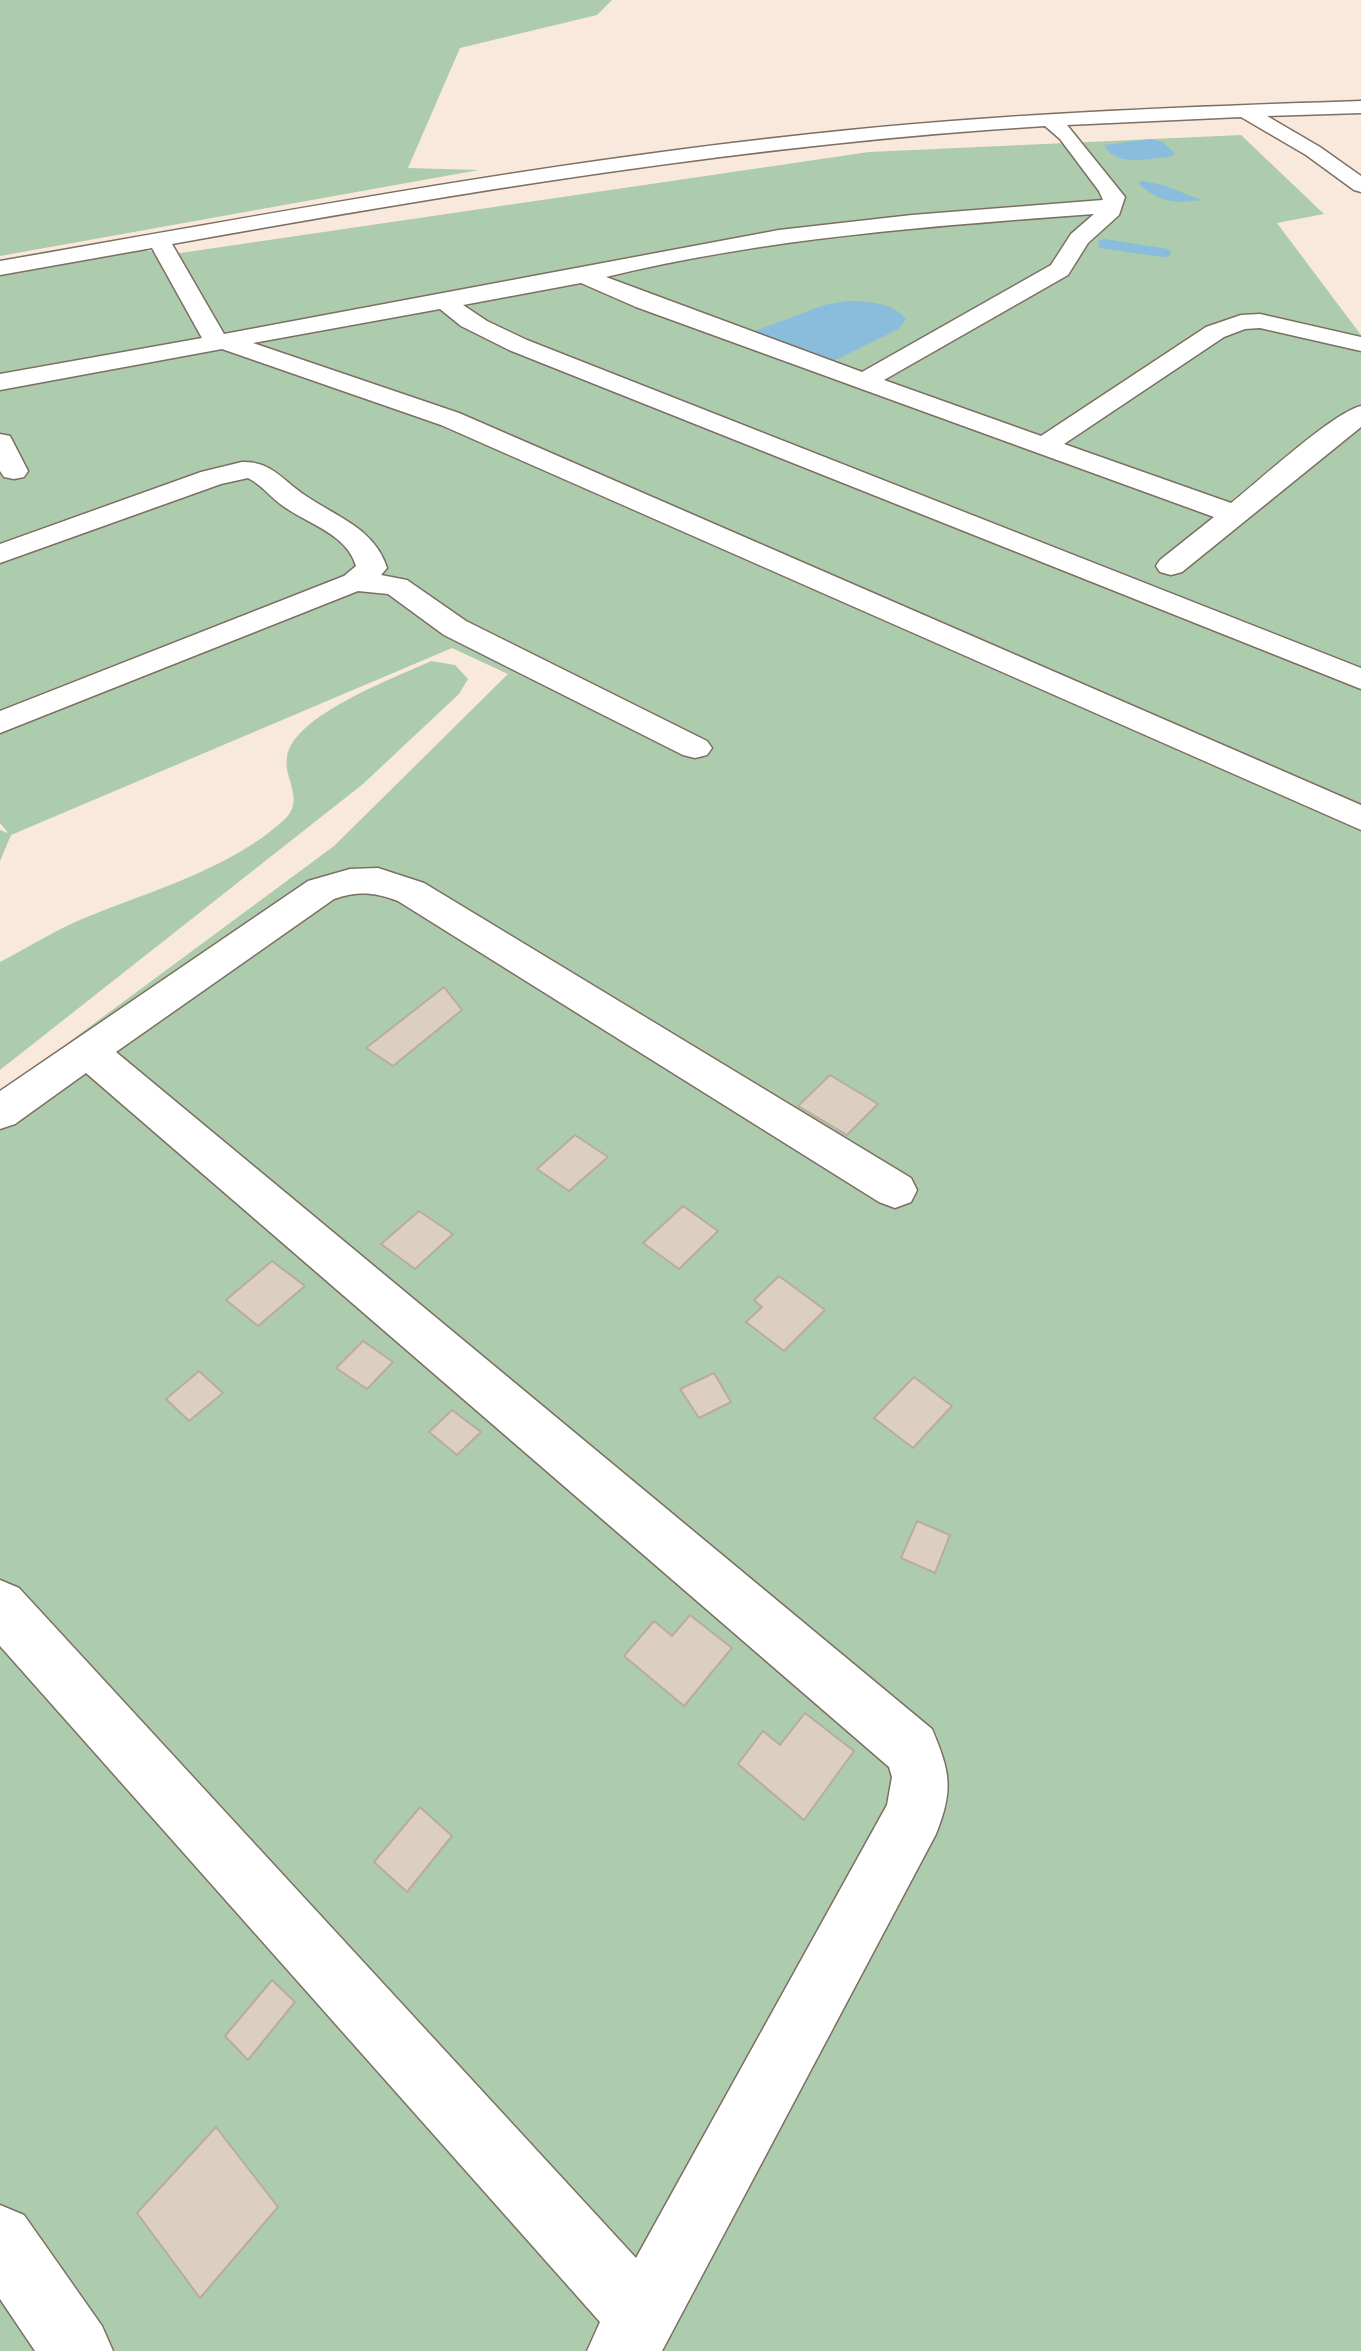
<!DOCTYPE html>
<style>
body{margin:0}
canvas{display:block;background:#f9e9dc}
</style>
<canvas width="1361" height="2351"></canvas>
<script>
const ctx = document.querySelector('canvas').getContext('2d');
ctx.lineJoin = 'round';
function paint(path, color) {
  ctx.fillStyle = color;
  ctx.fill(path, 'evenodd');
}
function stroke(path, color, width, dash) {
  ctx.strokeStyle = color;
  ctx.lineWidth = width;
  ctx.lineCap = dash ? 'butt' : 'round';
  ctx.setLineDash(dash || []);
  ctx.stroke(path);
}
const green = new Path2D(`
 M0 0H612L597 15 460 48 408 168 479 170 0 256Z
 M1241 135 1324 214 1277 223 1361 335V2351H0V1093L334 846 508 674 452 648 11 835 0 861V830L8 833 0 823V273L139 249 156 252 160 256 869 152Z
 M431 661 455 665 468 679 459 694 363 784 0 1070V962C29 947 57 929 87 917 153 890 230 869 284 820 306 800 283 779 287 757 293 715 395 678 431 661Z`);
const water = new Path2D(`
 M1151 139 1163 142 1175 154 1170 157C1149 158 1116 168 1104 145Z
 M1142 181 1163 185 1201 200C1176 204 1157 202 1138 183Z
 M1105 239 1168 249 1171 252 1169 257H1163L1099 248 1098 241Z
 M847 301C867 301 894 303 906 319L899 329 833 361 809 350 759 335 755 331 824 305Z`);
const building = new Path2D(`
 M444 987 462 1010 393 1066 366 1048Z
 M830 1075 878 1104 847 1135 798 1106Z
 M575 1135 608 1157 569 1191 537 1169Z
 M683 1206 718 1231 679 1269 643 1243Z
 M419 1211 453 1234 415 1269 381 1244Z
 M272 1261 305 1286 258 1326 226 1300Z
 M779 1276 825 1310 784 1351 746 1322 762 1307 754 1300Z
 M363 1341 393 1362 367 1389 336 1368Z
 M199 1371 223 1393 189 1421 166 1399Z
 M714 1373 731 1402 699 1418 680 1389Z
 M914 1377 952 1406 913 1448 874 1418Z
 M452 1410 481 1432 457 1455 429 1432Z
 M917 1521 950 1535 935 1573 901 1558Z
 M690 1615 732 1648 684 1706 624 1656 654 1621 672 1636Z
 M805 1713 854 1751 804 1820 738 1764 763 1731 780 1745Z
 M420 1807 452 1836 407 1892 374 1862Z
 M272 1980 295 2002 248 2060 225 2036Z
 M216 2127 278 2207 200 2298 137 2213Z`);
const minor = new Path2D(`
 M1361 101V113L1267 116 1320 147 1361 176V192L1354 190 1306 155 1241 117 1067 125 1125 197 1119 215 1088 243 1068 275 884 380 1041 436 1206 327 1241 315 1260 314 1361 337V351L1260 328 1245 329 1224 337 1064 444 1231 503C1258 482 1332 413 1361 406V427L1182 572 1171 575 1160 572 1156 566 1160 560 1214 517 636 307 581 283 463 305 487 321 527 340 1361 668V689L509 350 461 326 440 309 253 343 459 413 1361 805V830L441 425 222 349 0 390V374L202 338 152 248 0 275V261C269 214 539 163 811 134 994 114 1177 107 1361 101ZM1045 126 1060 139 1099 191 1103 200 912 215 779 230 224 334 172 244C462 192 751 144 1045 126ZM1094 214 1071 234 1051 265 862 372 606 277C766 238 930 226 1094 214Z
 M0 434 10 436 28 471 24 477 14 479 4 477 0 471Z
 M242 462C272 461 283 481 306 496 337 517 375 529 387 568L381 575 407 580 466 621 707 741 712 748 707 755 695 758 683 755 444 635 388 594 358 591 0 733V711L344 576 356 566C347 534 308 524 283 506 271 498 262 485 248 478L221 484 0 563V544L201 472Z
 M378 868 424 883 911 1178 917 1190 911 1202 895 1208 879 1202 398 901C374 892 358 891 334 899L116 1052 932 1729C950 1772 954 1789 936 1834L662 2351H587L600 2322 0 1646V1580L19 1588 636 2258 887 1805 892 1777 889 1767 86 1073 15 1124 0 1129V1091L308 881 350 869Z
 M0 2205 24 2215 102 2326 113 2351H35L0 2299Z`);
paint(green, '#adccad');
paint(water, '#8abcdb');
paint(building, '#dccfc1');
stroke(building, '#b8ac9e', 2);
stroke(minor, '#7c6f63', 3);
paint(minor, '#fff');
</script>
